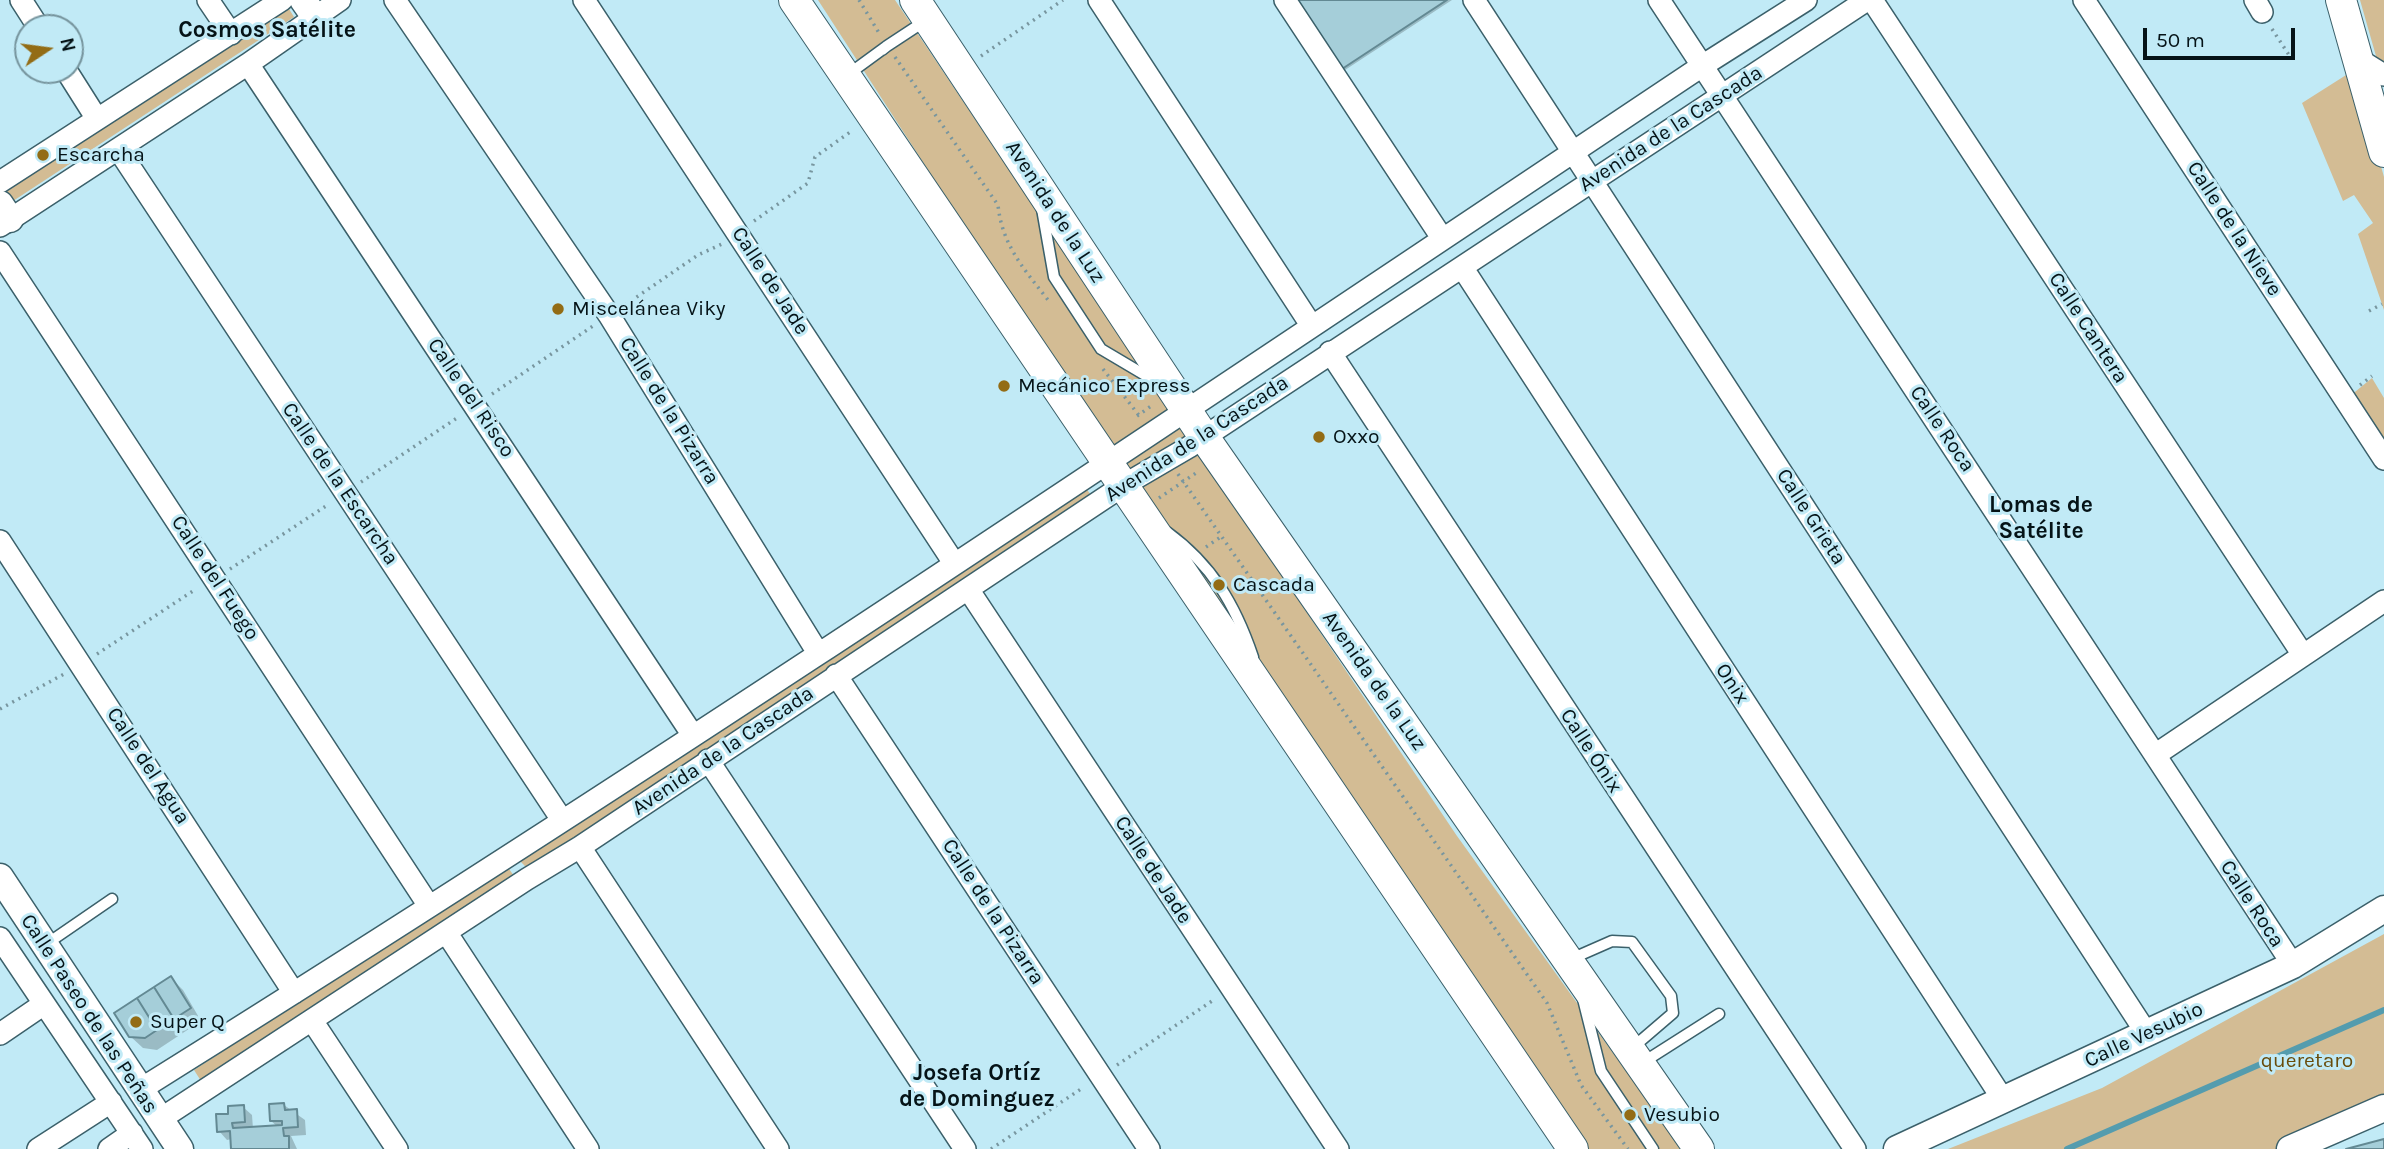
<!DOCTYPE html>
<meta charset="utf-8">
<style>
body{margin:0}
#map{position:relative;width:2384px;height:1149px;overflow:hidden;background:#c1eaf6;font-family:Karla,sans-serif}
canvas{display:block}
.north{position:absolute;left:14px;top:14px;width:70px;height:70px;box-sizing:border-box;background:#c1eaf6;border:2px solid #76949d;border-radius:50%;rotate:77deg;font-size:19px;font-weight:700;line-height:28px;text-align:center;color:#051317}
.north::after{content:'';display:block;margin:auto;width:24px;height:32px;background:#936c15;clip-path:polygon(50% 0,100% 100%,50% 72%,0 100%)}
.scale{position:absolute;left:2143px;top:28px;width:152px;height:32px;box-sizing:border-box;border:4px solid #051317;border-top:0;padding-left:9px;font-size:21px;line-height:24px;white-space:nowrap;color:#051317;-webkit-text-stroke:5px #c1eaf6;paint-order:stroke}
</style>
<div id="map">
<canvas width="2384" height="1149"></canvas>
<div class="north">N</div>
<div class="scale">50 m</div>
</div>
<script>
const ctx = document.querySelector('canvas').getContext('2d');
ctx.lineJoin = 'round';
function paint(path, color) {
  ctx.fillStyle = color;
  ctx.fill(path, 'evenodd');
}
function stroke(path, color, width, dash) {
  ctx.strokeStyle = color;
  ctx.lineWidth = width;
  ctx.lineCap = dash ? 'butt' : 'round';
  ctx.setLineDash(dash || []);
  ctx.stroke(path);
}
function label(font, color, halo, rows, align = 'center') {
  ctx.font = font + ' Karla,sans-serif';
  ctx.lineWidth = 6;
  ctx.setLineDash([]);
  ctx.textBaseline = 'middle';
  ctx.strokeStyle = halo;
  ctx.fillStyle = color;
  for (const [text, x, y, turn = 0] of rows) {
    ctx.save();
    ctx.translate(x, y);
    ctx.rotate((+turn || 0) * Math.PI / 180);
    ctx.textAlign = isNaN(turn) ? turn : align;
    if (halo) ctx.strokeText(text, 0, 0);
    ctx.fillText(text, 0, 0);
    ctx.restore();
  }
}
const green = new Path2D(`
 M818 0H895L1457 836 1682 1149H1589L1095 428Z
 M2360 0H2384V66L2378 63Z
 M286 4 294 17 13 201 5 188Z
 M2354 70 2384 177V310L2358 234 2373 223 2354 195 2343 201 2302 103Z
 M2372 378 2384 398V447L2350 396Z
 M1083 484 1093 498 529 870 519 860Z
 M507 866 514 876 201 1081 194 1070Z
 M2384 934V1110L2291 1149H1948L2102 1088Z`);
const shadow = new Path2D(`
 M1295 0H1452L1345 70Z
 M171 978 183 990 201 1021 157 1050 143 1048 130 1036Z
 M284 1105 305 1120 306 1135 291 1136 297 1149H233L232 1139 227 1140 219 1131 230 1115 243 1107 252 1115 253 1129 278 1127 271 1121Z`);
const stream = new Path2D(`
 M2067 1149 2384 1010`);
const building = new Path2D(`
 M1293 0H1447L1342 69Z
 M171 976 191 1008 174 1019 154 987Z
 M154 987 174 1019 157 1030 137 998Z
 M137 998 157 1030 145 1038 129 1037 114 1013Z
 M284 1103 285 1110 297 1109 298 1127 283 1128 284 1136H289V1149H231L230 1131 217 1132 216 1114H228V1106L244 1105 245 1122 232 1123 233 1128 282 1125V1121H270L269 1104Z
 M2384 1139V1149H2346Z`);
const path = new Path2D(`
 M859 0 879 33
 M2272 29 2291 58
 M981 56 1063 0
 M895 57 998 205C1002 245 1024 269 1048 300
 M754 221 808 183 815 157 853 130
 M625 305 698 255 722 244
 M2369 311 2382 304
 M1103 369 1141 418
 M2360 385 2372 376
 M492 394 593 326
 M1137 416 1154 404
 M1178 474 1547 1003 1581 1085 1628 1149
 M361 482 460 416
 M1159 498 1199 471
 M1206 547 1222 536
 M230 569 329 504
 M97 654 196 589
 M0 709 64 674
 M1117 1065 1215 999
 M991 1149 1084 1087`);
const service = new Path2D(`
 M887 46 925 21
 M846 76 887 46 882 50
 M1042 209 1054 277 1101 349 1155 381
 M1167 532C1212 565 1235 604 1253 657
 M45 945 112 899
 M1571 959 1612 941 1632 942 1671 996 1673 1013 1631 1049
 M1583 999 1601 1071 1653 1149
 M1642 1063 1719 1014`);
const minor = new Path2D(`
 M21 0 39 28
 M208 0 231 34
 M395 0 609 315 818 653
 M584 0 954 563
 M1099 0 1311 325
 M1285 0 1442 238
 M1474 0 2147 1034
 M1659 0 2293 965
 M1872 0 2303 655
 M2084 0 2384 459
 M2255 0 2262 12
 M2358 59 2384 75
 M248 64 692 734
 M66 70 97 119
 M118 149 562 820
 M0 182 282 0
 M0 226 248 64 340 0
 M0 252 429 906
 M1462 267 2004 1101
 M1330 352 1855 1149
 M0 541 294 993
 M968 589 1338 1149
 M836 675 1149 1149
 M2155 755 2384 601
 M708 760 965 1149
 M580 847 778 1149
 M446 932 588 1149
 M0 938 142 1149
 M313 1022 397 1149
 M0 1034 44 1004
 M141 1089C669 760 1185 411 1702 66L1806 0
 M159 1120 527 879 580 847 1124 485 1189 447 1867 0
 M38 1149 111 1102
 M109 1149 132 1133`);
const tertiary = new Path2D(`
 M303 0 315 17
 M0 204 10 219
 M0 877 180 1149
 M1897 1149 2293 965 2384 909
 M2290 1149 2384 1108`);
const secondary = new Path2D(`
 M794 0 1573 1149
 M915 0 1204 437 1699 1149
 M2341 0 2384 152`);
const markers = [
 [43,155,7,"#936c15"],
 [558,309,7,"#936c15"],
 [1004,386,7,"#936c15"],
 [1319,437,7,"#936c15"],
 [1219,585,7,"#936c15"],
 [136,1022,7,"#936c15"],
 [1630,1115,7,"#936c15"]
];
const streetNames = [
 ["Avenida de la Cascada",1671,129,-33],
 ["Avenida de la Luz",1055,212,57],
 ["Calle de la Nieve",2234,229,57],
 ["Calle de Jade",770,281,57],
 ["Calle Cantera",2088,328,57],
 ["Calle del Risco",471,398,56],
 ["Calle de la Pizarra",669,411,58],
 ["Calle Roca",1942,429,56],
 ["Avenida de la Cascada",1197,439,-33],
 ["Calle de la Escarcha",340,484,56],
 ["Calle Grieta",1811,517,57],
 ["Calle del Fuego",215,578,57],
 ["Avenida de la Luz",1374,681,55],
 ["Onix",1732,684,57],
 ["Avenida de la Cascada",723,751,-34],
 ["Calle Ónix",1591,751,57],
 ["Calle del Agua",148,766,57],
 ["Calle de Jade",1153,870,57],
 ["Calle Roca",2252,904,57],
 ["Calle de la Pizarra",993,912,57],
 ["Calle Paseo de las Peñas",89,1014,57],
 ["Calle Vesubio",2144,1035,-25]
];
const poiNames = [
 ["Escarcha",57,155],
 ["Miscelánea Viky",572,309],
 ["Mecánico Express",1018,386],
 ["Oxxo",1333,437],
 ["Cascada",1233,585],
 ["Super Q",150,1022],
 ["Vesubio",1644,1115]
];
const parkNames = [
 ["queretaro",2307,1061]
];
const neighbourhoodNames = [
 ["Cosmos Satélite",267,30],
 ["Lomas de",2041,505],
 ["Satélite",2041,531],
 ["Josefa Ortíz",977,1073],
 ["de Dominguez",977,1099]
];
paint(green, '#d3bc94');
paint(shadow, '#0003');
stroke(stream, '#549cae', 6);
paint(building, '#a5ced9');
stroke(building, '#638993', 2);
stroke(service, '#3b606a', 13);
stroke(minor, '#3b606a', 24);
stroke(tertiary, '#3b606a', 29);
stroke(secondary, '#3b606a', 32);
stroke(path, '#78969f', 3.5, [2, 5]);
stroke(service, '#fff', 10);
stroke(minor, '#fff', 21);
stroke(tertiary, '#fff', 26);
stroke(secondary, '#fff', 30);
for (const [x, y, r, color] of markers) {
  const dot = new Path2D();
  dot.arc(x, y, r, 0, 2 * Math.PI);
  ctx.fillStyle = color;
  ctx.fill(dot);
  stroke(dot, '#c1eaf6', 2.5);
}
label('21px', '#051317', '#c1eaf6', streetNames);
label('21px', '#051317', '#c1eaf6', poiNames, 'left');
label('21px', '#694c0b', '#c1eaf6', parkNames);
label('bold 23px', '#051317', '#c1eaf6', neighbourhoodNames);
</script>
